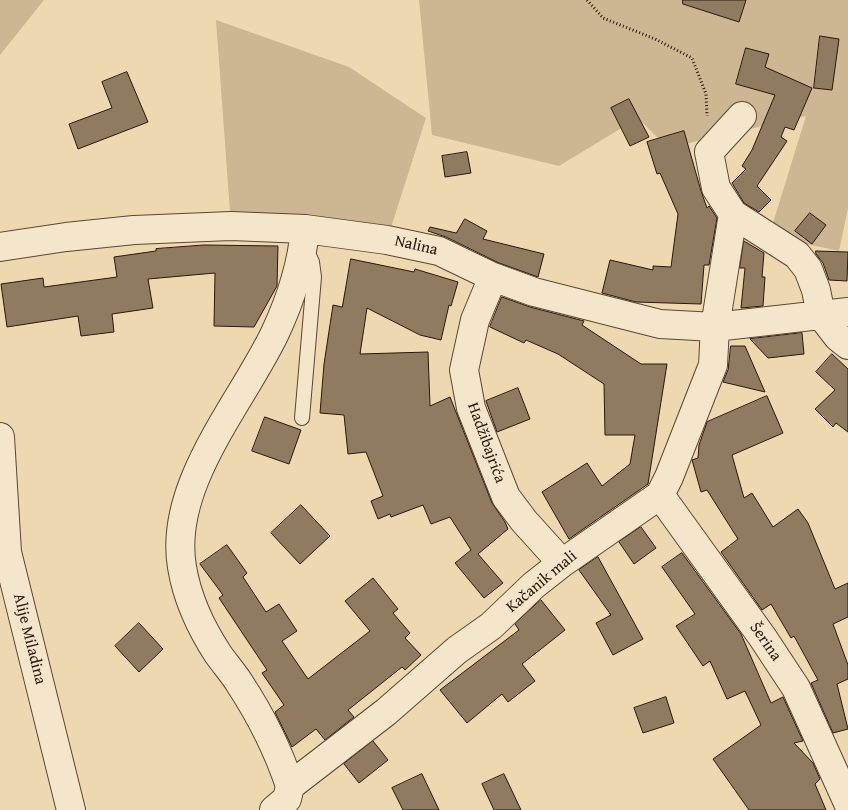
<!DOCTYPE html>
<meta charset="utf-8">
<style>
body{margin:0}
canvas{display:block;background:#eed8af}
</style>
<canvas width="848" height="810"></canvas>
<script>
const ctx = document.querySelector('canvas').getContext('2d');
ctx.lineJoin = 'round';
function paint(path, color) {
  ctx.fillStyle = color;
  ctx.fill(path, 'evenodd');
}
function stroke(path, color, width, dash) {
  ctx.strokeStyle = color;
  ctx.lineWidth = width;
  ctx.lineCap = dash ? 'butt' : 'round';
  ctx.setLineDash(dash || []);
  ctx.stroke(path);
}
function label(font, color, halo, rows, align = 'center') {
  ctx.font = font + ' "Gentium Book Plus",serif';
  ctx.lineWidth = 4;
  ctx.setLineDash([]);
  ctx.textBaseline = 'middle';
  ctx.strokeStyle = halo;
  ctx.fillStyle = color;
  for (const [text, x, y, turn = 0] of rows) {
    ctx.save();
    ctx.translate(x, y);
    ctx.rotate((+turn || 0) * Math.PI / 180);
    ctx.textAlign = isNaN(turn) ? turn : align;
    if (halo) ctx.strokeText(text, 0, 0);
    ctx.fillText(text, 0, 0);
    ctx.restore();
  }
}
const green = new Path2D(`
 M0 0H44L0 55Z
 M419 0H848V208L839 251 769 236 806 116 668 148 638 118 559 166 432 135Z
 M216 20 349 67 426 118 387 240 231 226Z`);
const building = new Path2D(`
 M683 0H746L739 22 683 4Z
 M820 36 839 39 832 90 814 88Z
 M746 48 769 54 765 67 812 88 794 130 785 127 781 137 787 141 757 186 771 200 759 212 744 203 732 183 746 169 742 166 752 150 775 95 736 84Z
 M127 72 148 122 78 149 69 124 112 108 102 82Z
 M629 99 649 137 630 146 611 108Z
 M684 131 701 191 707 208 709 206 717 218 709 265H704L701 304 636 302 602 293 610 260 653 270V266L671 267 678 214 660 173 657 174 647 142Z
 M467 152 471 173 445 177 442 156Z
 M810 213 826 225 812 244 795 231Z
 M465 219 487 231 483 239 544 254 538 277 499 263 446 237 428 231 430 227 456 233Z
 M744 241 764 253 762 277H765L763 306 741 308 745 268H740Z
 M204 245 278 246 277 286 254 327 214 326 215 273 148 279 153 308 112 314 114 332 81 336 78 316 7 327 1 284 43 278 44 287 117 277 114 257 156 251V249Z
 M816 251 848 252 847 281 829 280 823 263 816 254Z
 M351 259 414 272 415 269 458 282 451 306 449 305 441 340 420 335 367 308 360 354 428 352 430 406 450 397 492 503 505 522 508 529 478 554 503 583 484 598 455 563 471 550 450 517 431 524 423 505 391 517 390 514 378 519 371 501 383 496 366 452 348 454 344 415 320 413 324 364 333 305 342 307Z
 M502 297 530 307 584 321 582 325 641 364H667L648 484 569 539 542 492 587 463 602 486 630 464 635 435H605L604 384 558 354 526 340 524 343 490 327Z
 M802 333 804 354 768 358 750 339Z
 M731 346H745L765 392 723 382 728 370Z
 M832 354 848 369V432L836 423 833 427 815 409 835 390 816 372Z
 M518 388 530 419 497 432 486 401Z
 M767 396 783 433 732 455 744 498 752 493 773 527 798 509 808 523 835 589 848 583V617L833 624 848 665V679L837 684 848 729 833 733 811 683 818 680 794 636 791 638 771 604 762 610 721 552 738 539 707 490 701 492 692 460 698 458 699 445 707 422Z
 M265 417 301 430 289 464 252 451Z
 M301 505 330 536 300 564 271 533Z
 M641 527 656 548 634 564 619 542Z
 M227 545 247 573 243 577 266 612 279 604 297 631 282 641 308 679 370 631 345 601 373 578 398 609 393 613 410 633 405 638 421 655 405 670 402 667 348 710 354 717 325 740 316 729 292 747 275 712 284 705 262 673 267 670 219 598 223 595 200 564Z
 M682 553 741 634 771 703 783 697 803 741 794 743 813 763 820 779 815 784 826 810H749L713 759 761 725 745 691 727 699 710 661 703 666 676 626 695 614 662 567Z
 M598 557 643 639 613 655 596 623 611 615 579 570Z
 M541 600 565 630 522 664 535 681 508 702 502 694 467 723 440 690 519 630 515 624Z
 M139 623 163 649 139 672 115 646Z
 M666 697 674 723 643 733 634 708Z
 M373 741 388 760 359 783 344 764Z
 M422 774 439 810H403L392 788Z
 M504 774 521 810H494L482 784Z`);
const path = new Path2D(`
 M587 0 603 18 655 39 692 58 706 94 707 116`);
const lane = new Path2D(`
 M302 418 314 277 312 262 306 249`);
const street = new Path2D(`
 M742 116 709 152 716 188 733 214 797 255 808 269 816 290 821 315 838 337 848 345
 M0 247 66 237 134 230 231 226 305 229 387 240 439 251 493 277 534 292 660 324 715 327 848 312
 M493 277 475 320 464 370 471 408 506 497 524 521 562 563
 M0 437 7 552 71 810
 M660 495 763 638 796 688 848 803
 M290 786C278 750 261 716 240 684 234 674 225 664 218 654 201 628 187 598 182 567 168 485 241 404 275 333 290 301 302 264 305 229
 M274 810 287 799 290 786 386 712 457 650 491 626 534 585 562 563 660 495 669 477 713 365 715 327 733 214`);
const streetNames = [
 ["Nalina",416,246,13],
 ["Hadžibajrića",486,443,70],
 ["Kačanik mali",542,582,-40],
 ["Alije Miladina",29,639,76],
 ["Šerina",765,642,55]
];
paint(green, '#cdb793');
paint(building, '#907b61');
stroke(building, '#2b160d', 1);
stroke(lane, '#5c4636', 16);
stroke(street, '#5c4636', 30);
stroke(path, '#2b160d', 3, [1, 2.5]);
stroke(lane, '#f4e6cb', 14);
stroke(street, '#f4e6cb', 28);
label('16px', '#2b160d', '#f4e6cb', streetNames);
</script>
